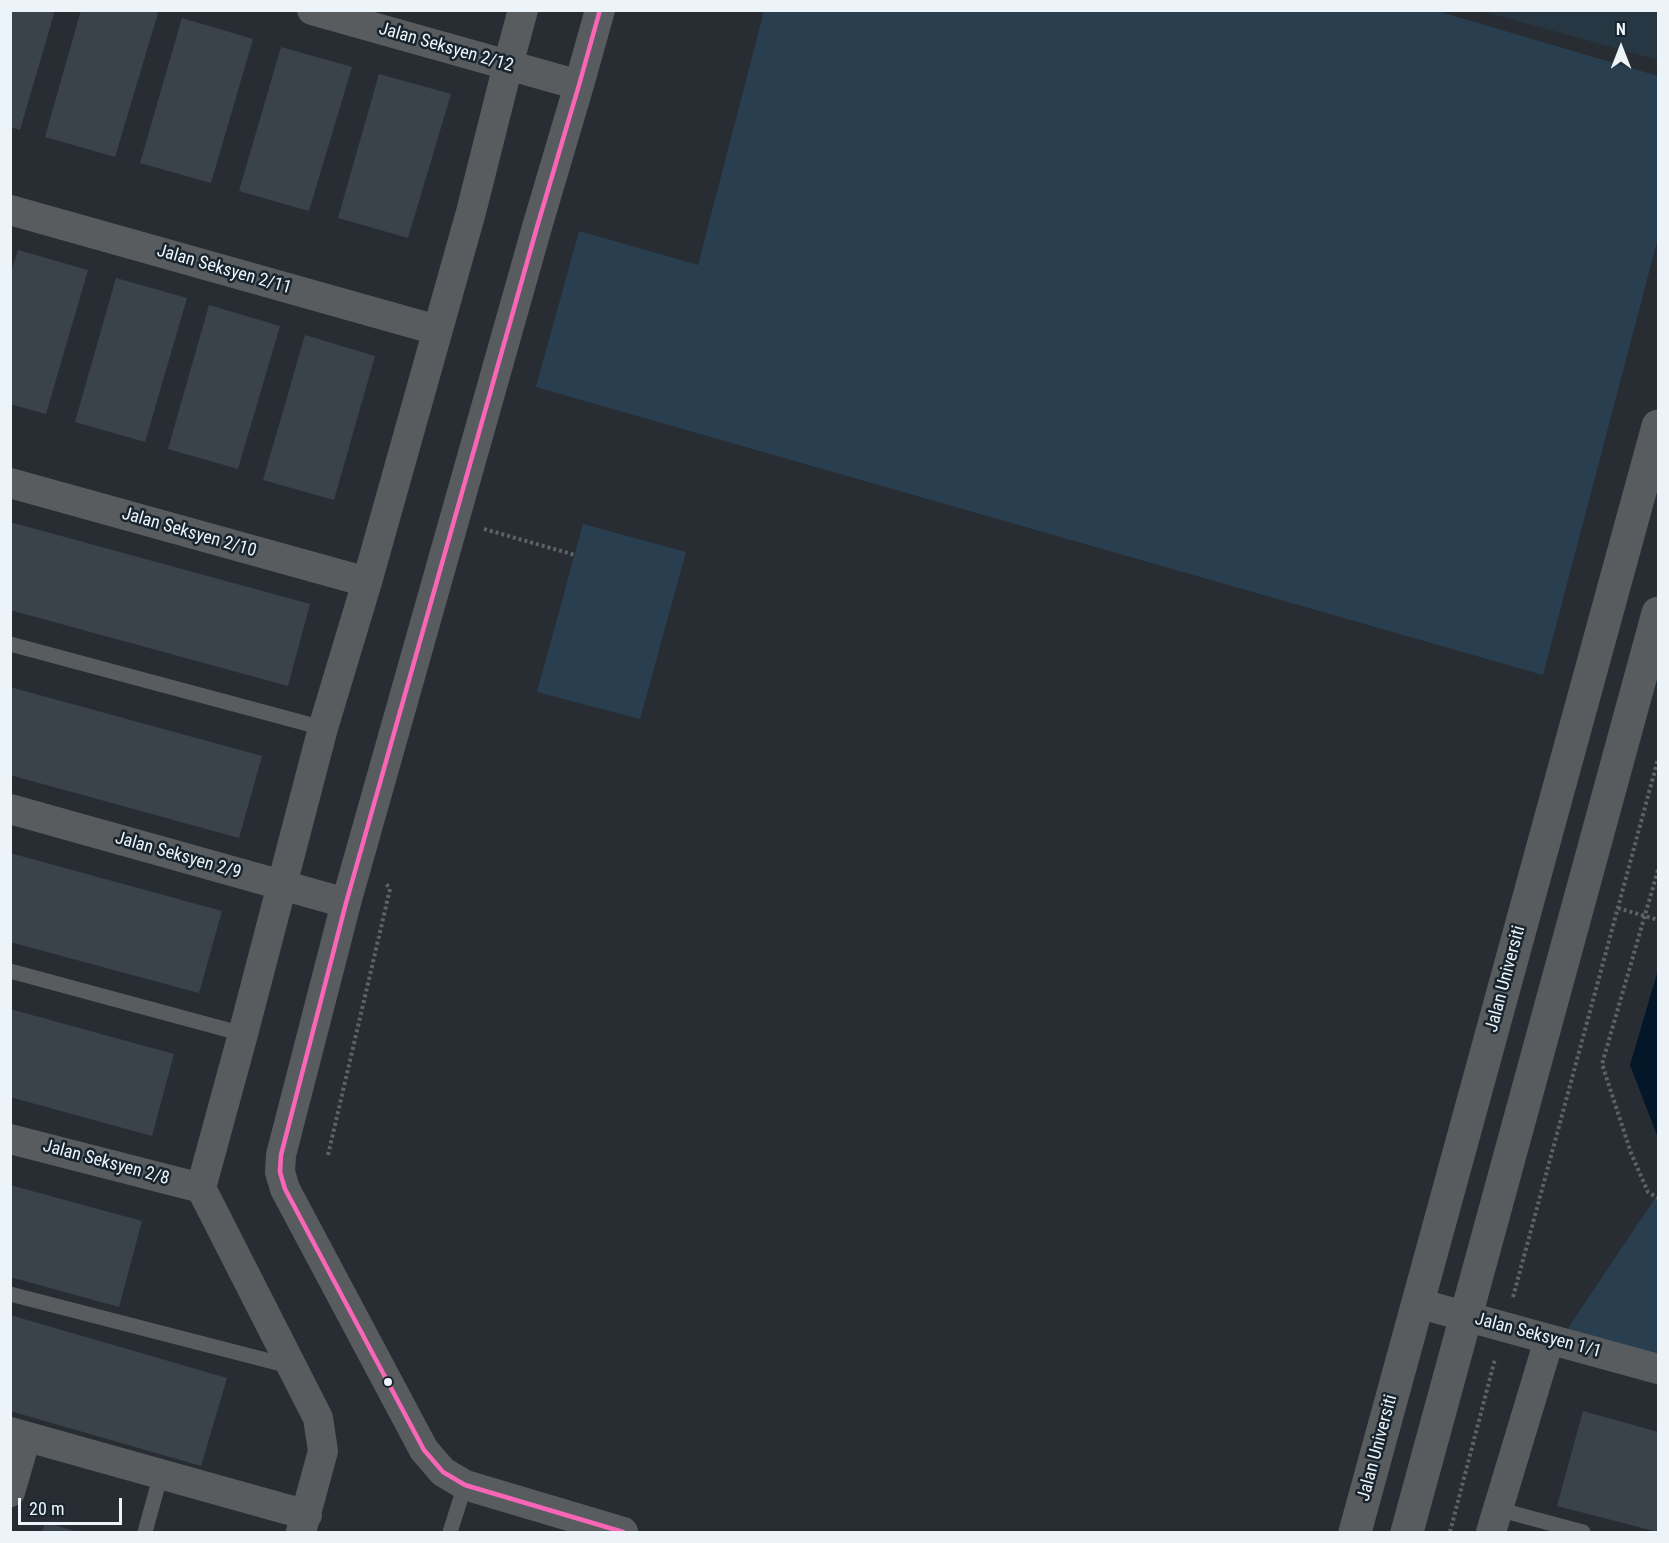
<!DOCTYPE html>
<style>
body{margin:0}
#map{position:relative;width:1669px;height:1543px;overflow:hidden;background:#272d33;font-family:"Roboto Condensed",sans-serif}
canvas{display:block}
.frame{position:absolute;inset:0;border:12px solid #ecf4fa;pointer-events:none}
.north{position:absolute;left:1591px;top:18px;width:60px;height:60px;-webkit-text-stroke:4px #19252e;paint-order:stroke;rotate:0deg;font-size:16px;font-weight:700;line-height:24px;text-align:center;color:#ecf4fa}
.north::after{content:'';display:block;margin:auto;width:21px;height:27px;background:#ecf4fa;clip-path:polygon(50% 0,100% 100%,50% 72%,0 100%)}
.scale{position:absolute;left:18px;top:1498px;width:104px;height:27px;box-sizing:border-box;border:3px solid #ecf4fa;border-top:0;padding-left:8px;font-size:18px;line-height:21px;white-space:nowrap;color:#ecf4fa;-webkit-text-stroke:4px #19252e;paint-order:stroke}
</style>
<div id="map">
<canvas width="1669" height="1543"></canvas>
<div class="frame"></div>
<div class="north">N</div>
<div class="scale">20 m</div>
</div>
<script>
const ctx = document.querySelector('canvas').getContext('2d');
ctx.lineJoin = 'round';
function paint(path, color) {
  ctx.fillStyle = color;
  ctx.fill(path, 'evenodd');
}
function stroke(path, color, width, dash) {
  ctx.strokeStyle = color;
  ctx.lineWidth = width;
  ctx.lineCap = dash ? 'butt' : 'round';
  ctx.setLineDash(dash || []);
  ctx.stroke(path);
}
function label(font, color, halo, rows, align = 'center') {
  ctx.font = font + ' "Roboto Condensed",sans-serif';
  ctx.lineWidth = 5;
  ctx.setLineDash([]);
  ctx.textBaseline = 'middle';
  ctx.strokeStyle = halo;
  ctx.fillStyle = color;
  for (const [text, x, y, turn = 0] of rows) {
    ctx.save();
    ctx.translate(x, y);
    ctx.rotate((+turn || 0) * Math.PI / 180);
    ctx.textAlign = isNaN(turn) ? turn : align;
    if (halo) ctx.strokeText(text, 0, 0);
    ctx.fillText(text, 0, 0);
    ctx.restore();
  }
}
const built = new Path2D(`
 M1482 11H1658V60Z`);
const green = new Path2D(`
 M764 11H1437L1658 76V238L1543 675 536 387 579 231 698 265Z
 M583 524 686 552 640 719 537 692Z
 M1658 1194V1356L1564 1334Z`);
const water = new Path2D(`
 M1658 970V1138L1630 1065Z`);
const building = new Path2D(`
 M10 10H55L20 130 10 127Z
 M81 10H148L158 13 115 157 45 137Z
 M182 18 253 39 211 183 140 163Z
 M281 47 352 67 309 211 239 191Z
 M379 74 451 94 408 238 338 218Z
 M18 250 88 270 46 414 10 404V275Z
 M116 278 187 298 145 442 75 422Z
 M209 305 280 326 238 469 168 449Z
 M305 335 375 356 334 500 263 480Z
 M10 522 310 604 288 686 10 610Z
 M10 687 262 756 239 838 10 775Z
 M10 853 222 911 199 993 10 942Z
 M10 1009 174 1054 152 1136 10 1097Z
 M10 1185 142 1221 119 1307 10 1277Z
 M10 1315 227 1378 201 1466 10 1411Z
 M1583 1411 1658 1432V1532L1557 1506Z
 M45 1522 78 1532H42Z`);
const path = new Path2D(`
 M484 529 575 555
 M1658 870 1602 1064 1631 1153 1648 1192 1658 1198
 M1618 908 1658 920
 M328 1155 390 889 385 882
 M1513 1297 1658 759
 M1450 1532 1495 1359`);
const service = new Path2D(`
 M10 644 323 728
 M10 971 243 1034
 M10 1294 293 1367
 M1497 1509 1583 1532
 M145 1532 161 1474
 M450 1532 465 1485`);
const minor = new Path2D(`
 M312 10 579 85
 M600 10 579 85 537 227 346 903 281 1155 280 1172 285 1189 424 1450 443 1472 465 1485 623 1532
 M10 210 437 330
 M10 483 367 582
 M10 809 346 903
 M10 1139 201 1188
 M1417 1303 1658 1369
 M10 1432 307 1515
 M10 1492 26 1437
 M301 1532 323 1451 318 1418 201 1188 243 1034 323 728 367 582 471 212 508 65 523 10
 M1491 1532 1549 1340`);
const tertiary = new Path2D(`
 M1355 1532 1658 426
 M1407 1532 1658 613`);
const bus1 = new Path2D(`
 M600 10 579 85 537 227 346 903 281 1155 280 1172 285 1189 424 1450 443 1472 465 1485 623 1532`);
const markers = [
 [388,1382,5,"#ecf4fa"]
];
const streetNames = [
 ["Jalan Seksyen 2/12",446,48,16],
 ["Jalan Seksyen 2/11",224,270,16],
 ["Jalan Seksyen 2/10",189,533,16],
 ["Jalan Seksyen 2/9",178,856,16],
 ["Jalan Universiti",1506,979,-75],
 ["Jalan Seksyen 2/8",106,1163,15],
 ["Jalan Seksyen 1/1",1538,1336,15],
 ["Jalan Universiti",1378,1448,-75]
];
paint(built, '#263743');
paint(green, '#293f50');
paint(water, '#041729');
paint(building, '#3b434a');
stroke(path, '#5f6264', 4, [3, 3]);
stroke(service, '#595c5e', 15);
stroke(minor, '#595c5e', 30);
stroke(tertiary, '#595c5e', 33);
stroke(bus1, '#fa66b7', 4.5);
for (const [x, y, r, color] of markers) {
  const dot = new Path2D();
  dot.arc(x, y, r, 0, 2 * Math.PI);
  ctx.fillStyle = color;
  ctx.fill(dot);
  stroke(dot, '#19252e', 2);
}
label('18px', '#ecf4fa', '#19252e', streetNames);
</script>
